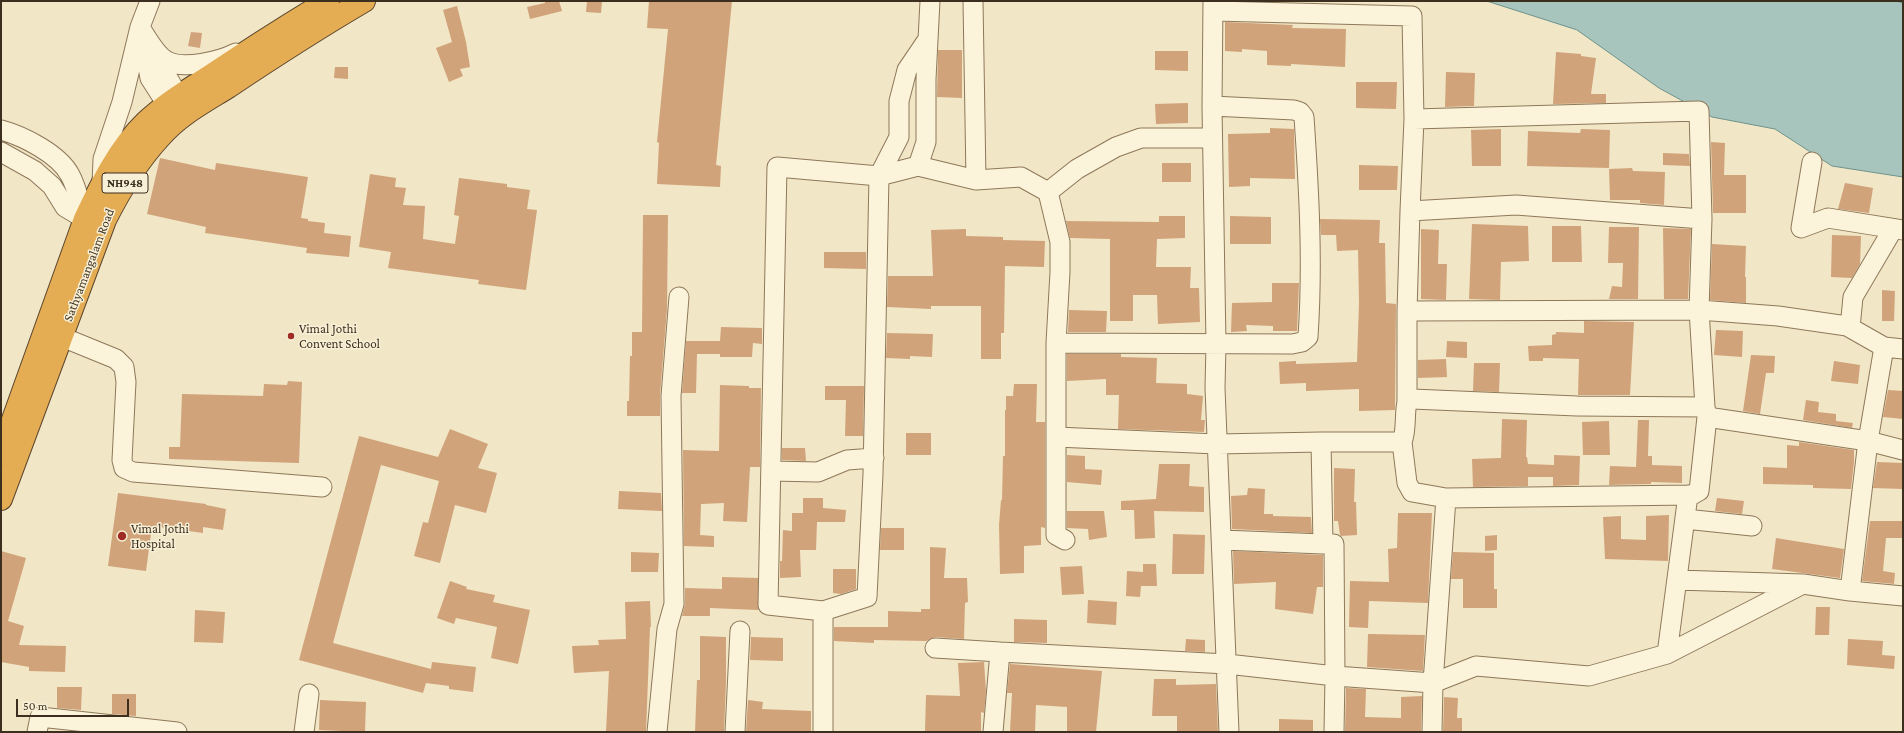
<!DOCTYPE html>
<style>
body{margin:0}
#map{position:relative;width:1904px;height:733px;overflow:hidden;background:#f1e6c6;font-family:"Crimson Pro",serif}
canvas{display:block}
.frame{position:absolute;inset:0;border:2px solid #3d2f1f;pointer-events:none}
.scale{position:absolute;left:16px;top:699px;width:113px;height:18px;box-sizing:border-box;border:2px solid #3d2f1f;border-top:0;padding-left:5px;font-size:12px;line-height:14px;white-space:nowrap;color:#3d2f1f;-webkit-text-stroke:3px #f8f0d6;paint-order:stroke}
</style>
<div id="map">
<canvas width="1904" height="733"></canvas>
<div class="frame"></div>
<div class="scale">50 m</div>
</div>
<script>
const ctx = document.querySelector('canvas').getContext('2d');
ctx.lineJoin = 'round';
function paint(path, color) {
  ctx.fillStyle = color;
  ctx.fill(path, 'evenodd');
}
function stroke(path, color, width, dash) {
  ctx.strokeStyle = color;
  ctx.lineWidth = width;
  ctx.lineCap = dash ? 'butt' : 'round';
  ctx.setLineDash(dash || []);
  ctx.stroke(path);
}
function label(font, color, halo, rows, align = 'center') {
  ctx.font = font + ' "Crimson Pro",serif';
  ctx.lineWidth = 3;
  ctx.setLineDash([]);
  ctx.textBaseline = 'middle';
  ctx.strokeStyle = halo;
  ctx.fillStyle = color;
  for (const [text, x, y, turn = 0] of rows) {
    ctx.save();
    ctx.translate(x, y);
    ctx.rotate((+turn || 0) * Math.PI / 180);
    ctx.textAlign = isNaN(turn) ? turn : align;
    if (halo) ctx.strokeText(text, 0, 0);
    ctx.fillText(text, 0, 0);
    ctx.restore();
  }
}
const water = new Path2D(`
 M1487 1H1896L1903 3V177L1832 166 1775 129 1712 117 1659 88 1577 30Z`);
const building = new Path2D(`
 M545 1H559L562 11 530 19 527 7 545 3Z
 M587 1H602L601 13 586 12Z
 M649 1H732L716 165 721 166 720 187 657 184 659 143 657 142 668 29 647 28Z
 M457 6 466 42 470 67 460 69 463 76 449 82 436 48 452 42 443 10Z
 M1225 22 1293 25 1292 28 1346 29 1345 67 1291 64V66L1267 65V51L1242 49V52L1225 51Z
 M191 32 202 33 200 48 188 46Z
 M938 50H962V98L937 97Z
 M1155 51H1188V71L1155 70Z
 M1556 52 1581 54V56L1596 58 1591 94H1606V103L1553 104Z
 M335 67H348V79L334 78Z
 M1446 72 1475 73 1474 106 1445 107Z
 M1356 82H1397L1396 109 1356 108Z
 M1188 103V123L1156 124 1155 104Z
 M1270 128 1294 129 1295 179 1250 178V186L1229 187 1228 134 1270 133Z
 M1501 129V166H1472L1471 130Z
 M1581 129 1610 130 1609 168 1527 166 1528 131 1580 133Z
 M1711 142 1725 143 1724 175H1746V213H1713Z
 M1663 153 1689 154 1690 166 1663 165Z
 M160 158 215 170 216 163 308 177 301 218 308 219V221L325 223 324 233 351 236 349 257 306 253 307 248 205 233 206 227 147 214Z
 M1162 163H1191V182H1162Z
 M1359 165 1398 166 1397 190H1359Z
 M1632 168 1633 171 1665 172 1664 205 1640 203V200H1610L1609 169Z
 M370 174 396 178 395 187 406 188 403 205 425 206 423 239 455 244 459 216 454 215 459 178 507 184V187L530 190 527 209 537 210 526 290 478 284 479 280 388 268 391 252 359 247Z
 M1845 183 1873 188 1869 213 1838 209Z
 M643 215H668L667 309 660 395V416H627V401H629L630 356H632V332H642Z
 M1159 216H1185V238L1157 239 1156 267H1191L1190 288H1199L1200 322 1158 324 1157 295H1133V321H1110V239L1070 238 1066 221 1159 222Z
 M1230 216 1271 217V244H1230Z
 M1320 219 1380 220 1379 243H1385L1386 303 1396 304 1395 410 1359 411V389L1306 391V383L1280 384 1279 362 1296 361V364L1357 362 1359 303 1358 250 1337 251 1336 235H1321Z
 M1472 224 1528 226 1529 261 1501 262 1500 300 1469 299Z
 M1552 226H1581L1582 262H1552Z
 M1609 227H1639L1638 299H1609L1612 286 1622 287 1623 263H1608Z
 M1663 228 1691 229 1688 299H1664Z
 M966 229V236L1003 237V240L1045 241 1044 267 1005 266 1004 333H1001V359H981V306H931V309L887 307 888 276H933L931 230Z
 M1421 229 1439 230 1438 264H1447L1446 300 1421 299Z
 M1832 235 1861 236 1860 264 1852 278 1831 277Z
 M1712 244 1746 246 1745 277H1746V303L1710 300Z
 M824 252H866V269L824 268Z
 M1272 283H1299L1297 331H1273V326L1246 325 1247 331 1231 332 1232 303 1272 302Z
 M1882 290 1895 291 1894 321H1882Z
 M1069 310 1107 311 1106 332H1068Z
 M1584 321 1634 322 1630 395H1578L1579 359 1543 358V361H1529L1528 346 1552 345V335L1556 334V332L1584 333Z
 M721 327 762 328V344L753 343 752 357H720V354H697L696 393H682L686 341H720Z
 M1716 330 1743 331 1742 357 1714 355Z
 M887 333 933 334 932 357 910 356V359L886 358Z
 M1447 341 1467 342V358L1446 357Z
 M1067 354H1121V357L1157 358 1156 383 1187 384V394L1203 396 1201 420H1205L1204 432 1118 429 1119 395H1106V379L1067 381Z
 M1751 355 1775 356 1774 373H1766L1760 414 1743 411Z
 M1446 359 1447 377 1418 378V360Z
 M1834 361 1860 365 1858 384 1831 381Z
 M1474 363H1500L1499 392 1473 391Z
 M288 381 302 382 299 463 169 459V447H180L182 394 263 396 264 384 287 385Z
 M1014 384H1037L1036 422H1045V528L1041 527V545L1024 546V573L1000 574 999 525 1001 500H1002L1003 456H1005V410H1006V396H1013Z
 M720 385 749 386V388H761L760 467H750L747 522 723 521 724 503 701 504 700 535 714 536V547L684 546 683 450 719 451Z
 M825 386H864L863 436H845L846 400H825Z
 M1888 390 1903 391V419L1883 417Z
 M1806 400 1819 402 1818 412 1836 414V421L1853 423 1852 428 1803 420Z
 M1502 419 1527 420 1526 457H1527L1528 464 1554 465V455L1580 456 1579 485 1553 486V477H1528V486L1473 487 1472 459 1501 458Z
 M1638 420H1649L1648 456H1652V465L1682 466V483L1651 482V484L1609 485 1610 466 1636 467Z
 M1609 421 1610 455H1583L1582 422Z
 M450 429 488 444 478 468 497 473 486 513 455 505 440 563 414 556 423 522 428 523 439 481 381 465 333 643 431 669 432 662 476 667 473 692 449 689V686L426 683 423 693 299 660 359 436 438 457Z
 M906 433H931V455H906Z
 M1799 442 1854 450V462L1851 489 1813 488V485L1763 484V467L1787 468V445L1799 446Z
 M782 448H805L806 461 782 460Z
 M1067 455 1085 456V469L1102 470 1101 485 1067 482Z
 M1877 462 1903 463V489L1873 488Z
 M1159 464H1190L1189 486 1204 487V512L1154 511 1155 538 1135 539 1134 510H1121V501L1156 499Z
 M1334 468 1355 469 1354 502H1356L1357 535 1341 536 1340 535 1338 521H1334Z
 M1248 488 1265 489 1264 514H1273V516L1311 517 1312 533 1232 529 1231 496 1247 495Z
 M619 491 661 493 662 511 618 509Z
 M118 493 206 504V505L226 509 223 530 203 527V533L152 526 146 571 108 566Z
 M803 498H823V508L846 510 845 522H817L816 550H800L801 577 780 578V561H782L783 530 792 531V513H803Z
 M1717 498 1744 501 1742 514 1715 511Z
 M1067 511H1104L1107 537 1089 540 1088 529 1067 528Z
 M1398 513H1432L1428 603 1369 601 1368 628 1349 627 1350 581 1389 582 1388 549 1397 548Z
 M1669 515 1668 561 1605 559 1603 517 1621 516V539L1646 540V516Z
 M1870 521H1903V538H1886L1883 571 1895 573 1894 584 1862 581Z
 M881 528H904V550H880Z
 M1173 534 1205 535 1204 574H1172Z
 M1497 535V550L1485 551V536Z
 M1776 538 1844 549 1840 578 1772 569Z
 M930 547 946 548 944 578H967L968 602 965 603 964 639 936 637 926 641 874 640V643L834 641V627H888V611L921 612V609H930Z
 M1 551 26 558 8 621 24 626 19 645 66 646 65 672 29 671V667L1 662Z
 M1233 551 1323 555V587H1317L1313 614 1275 609 1276 582 1234 584Z
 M631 552 659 553 658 572H631Z
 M1453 552 1494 553V589H1497V608H1463V579H1451Z
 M1143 564H1156L1157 586H1141L1140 597 1126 596 1127 571 1143 572Z
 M1082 566 1084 594 1062 595 1060 567Z
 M833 569H856V589L841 594 833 593Z
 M722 577 758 578V610L710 608V616H682L685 604V588L722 589Z
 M450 581 467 587 466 589 495 595 493 602 530 610 518 664 491 658 497 627 456 618 454 624 437 618Z
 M1088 600 1117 602 1116 625 1087 623Z
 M650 601 651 627H650L646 732H606L609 671 574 673 572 646 599 645 598 640 626 639 625 602Z
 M1816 607H1830L1829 635H1815Z
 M195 610 225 612 223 643 194 642Z
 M1014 619 1047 620V643L1014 642Z
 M1368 634 1425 635 1423 671 1367 667Z
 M700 636 726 637V682L724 732H695L697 680H700Z
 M751 637 783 638V661L750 660Z
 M1186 639 1205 640V652L1185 651Z
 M1848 639 1883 641 1882 655 1895 656 1894 669 1847 665Z
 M984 662 986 691 984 713 981 712V732L925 731 926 695 960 696 958 663Z
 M1010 664 1102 671 1096 732H1067V707L1036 705 1035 732H1010L1012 693H1007Z
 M1154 679H1176V685L1216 684 1218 732H1177V716H1152Z
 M57 687H82L81 710 57 708Z
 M1346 688 1366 689 1365 717 1401 718V697L1422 696 1421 732 1345 731Z
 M112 694H136V716L112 714Z
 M1444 697 1458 698 1457 718H1462V732H1443Z
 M320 700 366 702 365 732 319 730Z
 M748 700 763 702 762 709 811 711V732H746Z
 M1279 719 1313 720V732H1279Z`);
const minor = new Path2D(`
 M973 1 976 180
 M1213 1 1212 106 1216 344 1215 388 1229 732
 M1214 11 1412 16 1414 119 1410 211 1516 205 1702 219
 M140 27C146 37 157 56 167 61 184 70 220 61 236 53
 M142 36 150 78 175 117
 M928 39 907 70 899 101V137L879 176 873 474 867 597 823 611 768 605 777 167 879 176 918 166 976 180 1021 177 1048 192 1060 242V272L1056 343V437
 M151 54C166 70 173 90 186 108
 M1414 119 1699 111 1702 219 1699 310 1778 316 1847 326 1884 347 1868 441 1850 591 1903 596
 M1 130C23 136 59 154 70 175 77 187 80 205 85 219
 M1 152 35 171 52 186 65 207 85 219
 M1812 162 1801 228 1828 218 1903 230
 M918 166 926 142V79L930 1
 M102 184 103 159 122 102 140 27 150 1
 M1048 192 1077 169 1116 147 1141 138H1212
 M1407 311 1410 211
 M1850 328 1853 297 1893 229
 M62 337 116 359 124 367 126 382 122 460 124 468 133 472 322 487
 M1056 343 1292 344 1302 342 1308 337C1313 263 1309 190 1304 117L1300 112 1294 110 1212 106
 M1884 347 1903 349
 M1707 417 1868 441 1903 450
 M1321 442H1402C1407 429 1404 416 1407 402L1412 399 1577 406 1705 407 1699 310 1407 311V402
 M1402 442 1407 483 1412 492 1446 498 1692 495 1699 491 1707 417 1705 407
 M771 471 818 472 847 460 874 458
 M1446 498 1433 683 1476 666 1589 676 1667 654 1803 584
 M1685 519 1752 526
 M1065 540 1056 535V437L1217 444 1321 442 1323 544H1334L1335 676 1433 683 1432 732
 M1222 540 1323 544
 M1677 580 1803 584 1850 591
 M935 648 1000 652
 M1667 654 1688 495
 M37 732 40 717 177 732
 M304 732 309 694
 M657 732 667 629 674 604 671 396 679 297
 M735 732 740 631
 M823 732V611
 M993 732 1000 652 1227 664 1335 676 1334 732`);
const highway = new Path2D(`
 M1 453 85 219C101 185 118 149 146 122 165 104 188 90 210 76 249 50 288 25 328 1
 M1 499 105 220C120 190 137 162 160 137 179 115 204 102 228 87 273 57 318 28 364 1`);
const markers = [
 [291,336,4,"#a02c26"],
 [122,536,5,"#a02c26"]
];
const shields = [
 [125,183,46]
];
const shieldNames = [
 ["NH948",125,183]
];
const streetNames = [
 ["Sathyamangalam Road",89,265,-69]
];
const poiNames = [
 ["Vimal Jothi",299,329],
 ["Convent School",299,344],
 ["Vimal Jothi",131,529],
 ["Hospital",131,544]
];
paint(water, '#a7c4bd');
stroke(water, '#6d938c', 1);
paint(building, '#d1a37a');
stroke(minor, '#8e785a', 21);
stroke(highway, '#5b462e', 24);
stroke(minor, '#fbf3da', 19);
stroke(highway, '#e4ac53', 22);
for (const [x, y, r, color] of markers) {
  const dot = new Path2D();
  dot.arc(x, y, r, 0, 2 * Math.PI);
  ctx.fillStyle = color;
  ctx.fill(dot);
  stroke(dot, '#f8f0d6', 1.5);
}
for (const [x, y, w] of shields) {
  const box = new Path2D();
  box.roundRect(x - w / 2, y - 10, w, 20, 3);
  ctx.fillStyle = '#f8f0d6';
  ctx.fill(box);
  stroke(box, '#3d2f1f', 1);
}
label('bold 12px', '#3d2f1f', null, shieldNames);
label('13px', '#3d2f1f', '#f8f0d6', streetNames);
label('13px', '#3d2f1f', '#f8f0d6', poiNames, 'left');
</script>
